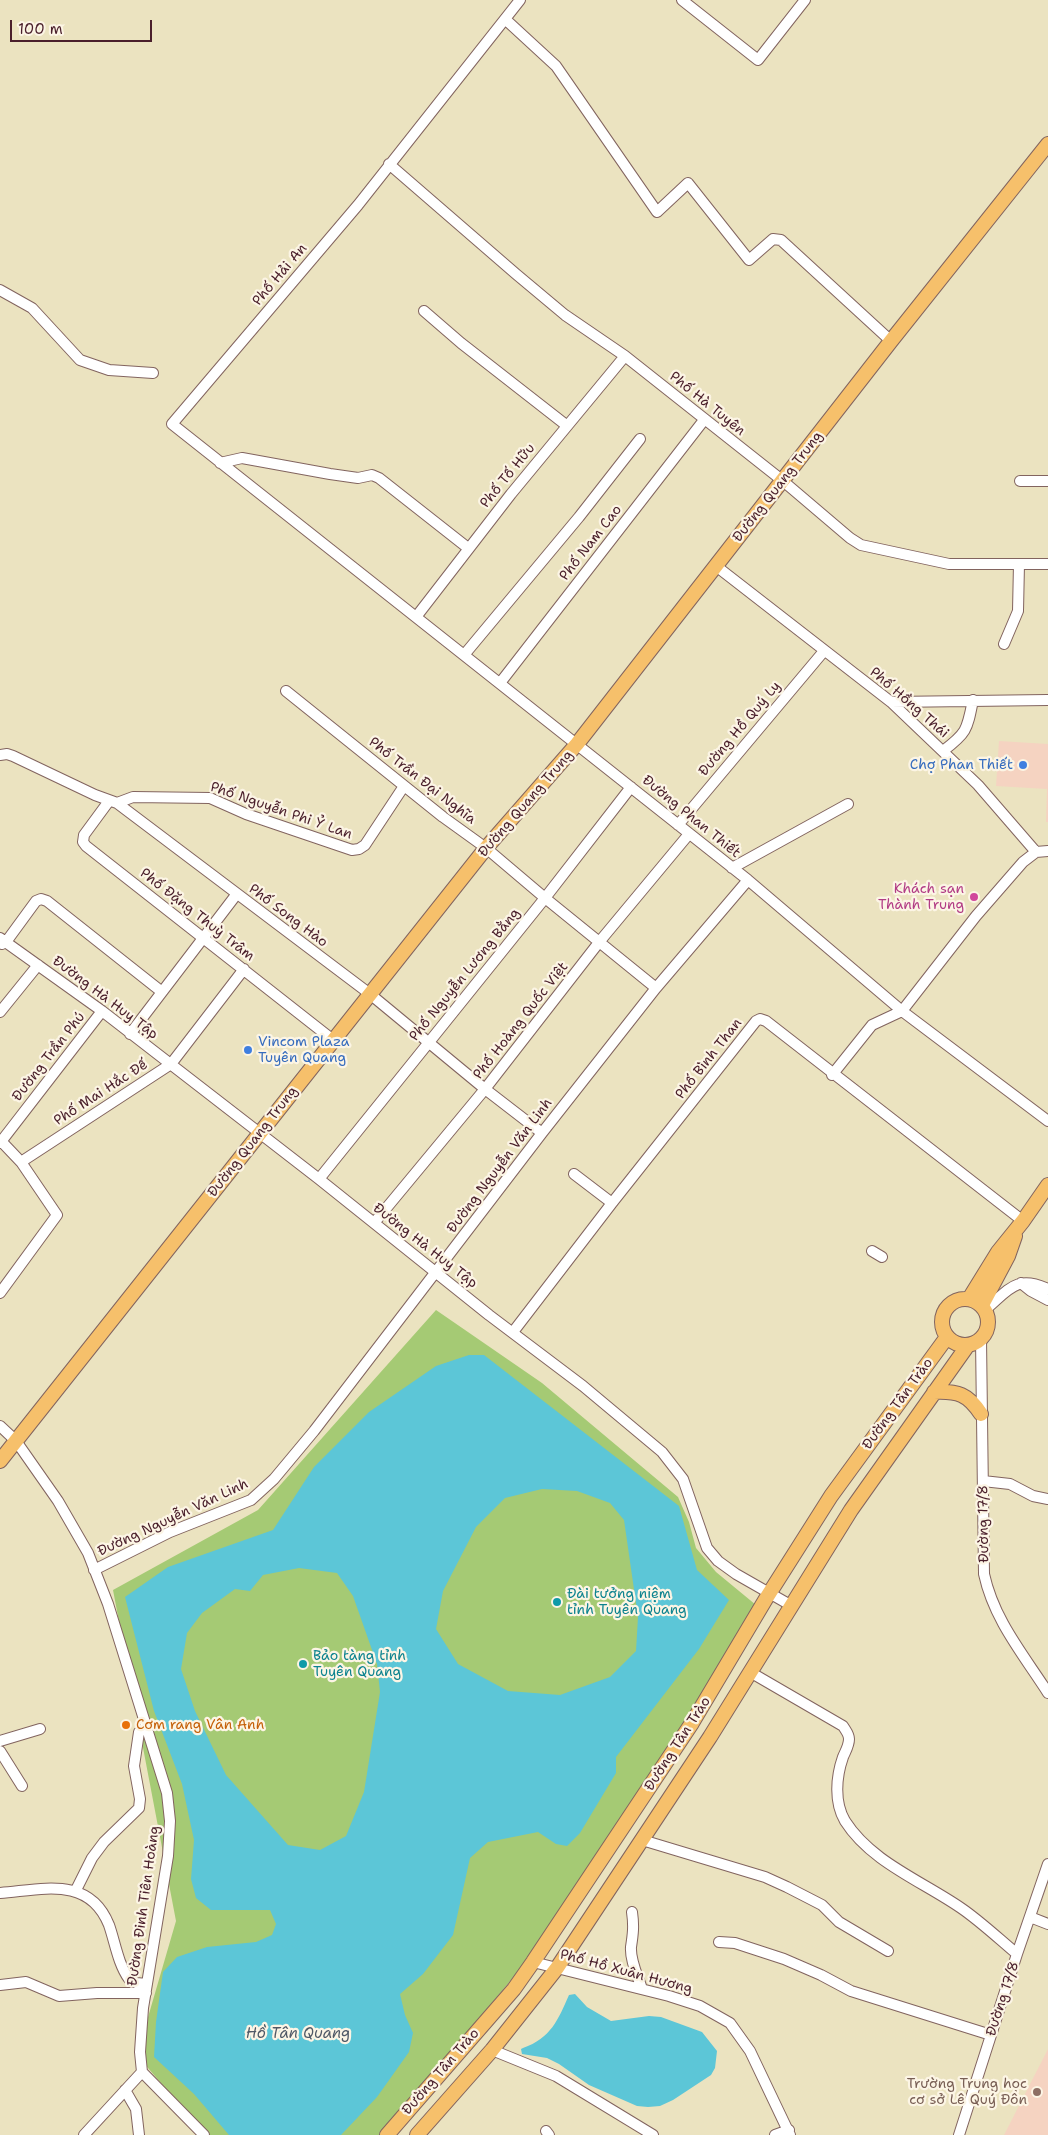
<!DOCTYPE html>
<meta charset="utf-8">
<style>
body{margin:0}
#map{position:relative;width:1048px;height:2135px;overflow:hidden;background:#ebe3c0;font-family:"Shantell Sans",sans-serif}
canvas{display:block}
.scale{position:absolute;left:10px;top:20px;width:142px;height:22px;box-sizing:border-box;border:2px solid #4a1f2b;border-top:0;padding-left:6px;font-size:15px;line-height:18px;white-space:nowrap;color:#4a1f2b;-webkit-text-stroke:4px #fcf5e5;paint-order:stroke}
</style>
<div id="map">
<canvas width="1048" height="2135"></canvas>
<div class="scale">100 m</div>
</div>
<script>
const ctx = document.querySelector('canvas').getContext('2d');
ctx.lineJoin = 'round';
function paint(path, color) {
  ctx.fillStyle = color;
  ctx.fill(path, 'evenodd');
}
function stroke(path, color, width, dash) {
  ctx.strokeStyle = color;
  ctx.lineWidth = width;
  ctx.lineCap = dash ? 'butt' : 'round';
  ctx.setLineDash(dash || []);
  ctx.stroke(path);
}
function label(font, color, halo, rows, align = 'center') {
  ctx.font = font + ' "Shantell Sans",sans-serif';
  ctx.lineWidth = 4.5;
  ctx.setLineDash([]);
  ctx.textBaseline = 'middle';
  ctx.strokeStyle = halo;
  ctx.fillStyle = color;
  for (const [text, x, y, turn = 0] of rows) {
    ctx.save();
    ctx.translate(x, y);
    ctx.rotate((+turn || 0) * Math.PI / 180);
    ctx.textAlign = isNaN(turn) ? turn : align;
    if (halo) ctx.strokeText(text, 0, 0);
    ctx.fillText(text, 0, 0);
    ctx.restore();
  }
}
const built = new Path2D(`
 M999 741 1048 744V822H1046L1047 789 996 786Z
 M1048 2049V2135H1004Z`);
const green = new Path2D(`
 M436 1310 542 1383 678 1497 689 1522 696 1548 716 1572 756 1605 571 1908 382 2135H205L137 2055 176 1921 113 1590 258 1510Z`);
const water = new Path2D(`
 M469 1355H484L679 1506 697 1570 729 1600 699 1649 616 1757V1773L580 1833 567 1846 556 1844 538 1832 488 1842 470 1858 453 1935 423 1974 400 1994 405 2015 413 2033 409 2052 377 2097 341 2135H229L194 2094 154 2057 156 2022 163 1972 177 1957 207 1947 256 1942 272 1935 276 1924 270 1910H211L196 1898 191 1879 194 1840 182 1784 154 1711 125 1597 168 1567 273 1530 314 1467 369 1412 436 1366ZM542 1489 577 1491 610 1503 624 1520 638 1617 636 1651 610 1677 560 1695 508 1691 458 1664 436 1629 443 1591 476 1527 505 1498ZM299 1568 337 1573 353 1596 377 1664 380 1692 364 1792 346 1836 320 1850 288 1845 226 1775 195 1711 181 1669 187 1633 202 1613 235 1589 250 1591 263 1575Z
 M575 1994 587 2007 611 2021 649 2016 661 2017 702 2032 717 2051 715 2068 711 2075 673 2100 660 2106 648 2107 637 2106 589 2085 559 2064 547 2058 522 2054 521 2049 523 2048C551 2038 558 2020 569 1995Z`);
const minor = new Path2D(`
 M520 0 358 205 172 424 748 880 902 1011 1048 1121
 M682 0 758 60 805 0
 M505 19 556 66 657 212 688 183 749 260 773 239 781 240 891 341
 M389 164 516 274 565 315 625 356 783 481 850 538 861 545 949 564H1048
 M0 290 32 308 80 360 109 370 153 373
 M424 311 461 343 566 425
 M220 463 242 458 330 474 358 478 372 475 379 478 468 548
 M1020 481H1048
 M716 566 891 702 978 785 1036 852 1048 851
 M416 617 511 494 625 356
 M1004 644 1018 611 1019 564
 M464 655 579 517 640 439
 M500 683 704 420
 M286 691 443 817 486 848 545 898 656 988
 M891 702 1048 700
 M943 751C967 733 967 730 973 700
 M0 755 7 754 13 756 95 795 117 803 370 994 485 1089 542 1133
 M109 801 84 835 83 842 86 846 333 1040
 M117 803 133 797 210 798 246 814 352 850 359 849 365 845 404 786
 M678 825 824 651
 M732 868 848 804
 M0 938 102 1011 319 1179 489 1315 583 1386 662 1452 683 1479 707 1548 718 1561 736 1574 792 1606
 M2 944 6 942 36 901 41 899 47 901 162 992
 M0 1012 38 965
 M130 1034 236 895
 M832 1075 872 1025 902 1011 976 916 1023 862 1036 852
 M0 1143 102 1011
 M21 1162 171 1064 244 969
 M574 1174 612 1203
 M319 1179 545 898 631 787
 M374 1223 485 1089 600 941 689 834
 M872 1251 882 1257
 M1021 1283 1031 1291 1048 1300
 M0 1293 57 1215 21 1162 1 1141
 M985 1310C1009 1290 1016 1274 1048 1289
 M513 1332 612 1203 756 1021 760 1019 766 1021 1023 1221
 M981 1339 984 1574C994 1620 1023 1654 1048 1693
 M0 1426 16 1441 58 1501 88 1553 108 1604 167 1793 170 1821 168 1856 143 2008 140 2052 142 2072 204 2135
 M983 1481 1010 1484 1033 1496 1048 1499
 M94 1570 170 1532 251 1500 274 1479 314 1431 542 1133 656 988 748 880
 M750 1672 843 1726C846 1731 849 1734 849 1739 849 1746 845 1752 843 1757 836 1777 834 1802 845 1821 871 1862 922 1881 961 1908 980 1921 998 1938 1017 1954
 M0 1741 40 1729
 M0 1751 22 1786
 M642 1840 765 1877 787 1887 822 1905 839 1922 888 1951
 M76 1890 92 1858 104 1842 139 1808 140 1799 134 1766 139 1732 147 1727
 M0 1893C41 1890 89 1875 109 1925 115 1942 118 1964 129 1979L136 1983 147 1984
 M632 1912C634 1926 633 1934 631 1947 630 1961 638 1976 642 1989
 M1030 1917 1048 1924
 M719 1942 735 1943 784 1959 821 1975 851 1991 991 2035
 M533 1962 669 1996 700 2006 730 2023 750 2051 790 2135
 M0 1985 26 1982 59 1996 97 1993H146
 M492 2050 556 2076 653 2135
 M125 2090 136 2109 139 2135
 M546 2131 549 2135
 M84 2135 142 2072
 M775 2135 789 2130
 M959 2135 1017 1954 1048 1864`);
const major = new Path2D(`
 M942 1322a23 23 0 1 1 46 0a23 23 0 1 1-46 0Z
 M969 1299 998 1252 1023 1221 1048 1185
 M982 1305 1008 1256 1015 1236
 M934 1392C958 1391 968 1394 981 1414
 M0 1461 486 848 577 744 891 341 1048 144
 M387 2135 514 1989 533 1962 692 1723 767 1597 831 1496 947 1337
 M417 2135 492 2050 557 1968 710 1737 851 1510 968 1345`);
const markers = [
 [1023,765,5,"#3f7fe0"],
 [974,897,5,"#d1479c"],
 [248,1050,5,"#3f7fe0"],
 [557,1602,5,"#0f9aa8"],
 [303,1664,5,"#0f9aa8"],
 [126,1725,5,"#e8710a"],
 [1037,2092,5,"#8d6e63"]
];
const streetNames = [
 ["Phố Hải An",280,275,-50],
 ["Phố Hà Tuyên",707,404,39],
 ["Phố Tố Hữu",508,476,-51],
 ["Đường Quang Trung",778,487,-52],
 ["Phố Nam Cao",591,543,-52],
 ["Phố Hồng Thái",909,703,41],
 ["Đường Hồ Quý Ly",740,729,-50],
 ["Phố Trần Đại Nghĩa",422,781,38],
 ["Đường Quang Trung",526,804,-49],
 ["Phố Nguyễn Phi Ỷ Lan",281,811,19],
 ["Đường Phan Thiết",691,817,39],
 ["Phố Đặng Thuỳ Trâm",197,915,38],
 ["Phố Song Hào",288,916,37],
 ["Phố Nguyễn Lương Bằng",465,975,-51],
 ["Đường Hà Huy Tập",105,998,37],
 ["Phố Hoàng Quốc Việt",521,1021,-52],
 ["Đường Trần Phú",49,1057,-52],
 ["Phố Bình Than",709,1059,-52],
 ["Phố Mai Hắc Đế",101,1093,-33],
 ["Đường Quang Trung",253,1142,-52],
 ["Đường Nguyễn Văn Linh",500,1166,-53],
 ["Đường Hà Huy Tập",425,1246,38],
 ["Đường Tân Trào",898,1404,-54],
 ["Đường Nguyễn Văn Linh",173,1518,-25],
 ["Đường 17/8",984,1524,-91],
 ["Đường Tân Trào",678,1744,-57],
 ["Đường Đinh Tiên Hoàng",144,1906,-82],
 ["Phố Hồ Xuân Hương",626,1972,15],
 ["Đường 17/8",1003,1999,-72],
 ["Đường Tân Trào",441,2072,-49]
];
const shopNames = [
 ["Chợ Phan Thiết",1013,765],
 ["Vincom Plaza",258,1042,"left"],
 ["Tuyên Quang",258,1058,"left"]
];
const hotelNames = [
 ["Khách sạn",964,889],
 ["Thành Trung",964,905]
];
const cultureNames = [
 ["Đài tưởng niệm",567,1594],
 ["tỉnh Tuyên Quang",567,1610],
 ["Bảo tàng tỉnh",313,1656],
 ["Tuyên Quang",313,1672]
];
const foodNames = [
 ["Cơm rang Vân Anh",136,1725]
];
const educationNames = [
 ["Trường Trung học",1027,2084],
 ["cơ sở Lê Quý Đôn",1027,2100]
];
const waterNames = [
 ["Hồ Tân Quang",298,2034]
];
paint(built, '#f5d3c1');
paint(green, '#a5ca74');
paint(water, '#5cc6d7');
stroke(minor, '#82645f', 12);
stroke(major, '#82645f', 16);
stroke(minor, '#fff', 10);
stroke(major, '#f6c06b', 14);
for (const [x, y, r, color] of markers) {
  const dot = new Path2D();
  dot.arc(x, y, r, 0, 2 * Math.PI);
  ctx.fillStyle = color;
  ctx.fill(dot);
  stroke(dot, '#fcf5e5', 2);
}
label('14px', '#4a1f2b', '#fcf5e5', streetNames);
label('14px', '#366cbe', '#fcf5e5', shopNames, 'right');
label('14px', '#b23c85', '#fcf5e5', hotelNames, 'right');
label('14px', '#0d838f', '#fcf5e5', cultureNames, 'left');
label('14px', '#c56008', '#fcf5e5', foodNames, 'left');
label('14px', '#785e54', '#fcf5e5', educationNames, 'right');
label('italic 15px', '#505967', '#fcf5e5', waterNames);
</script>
